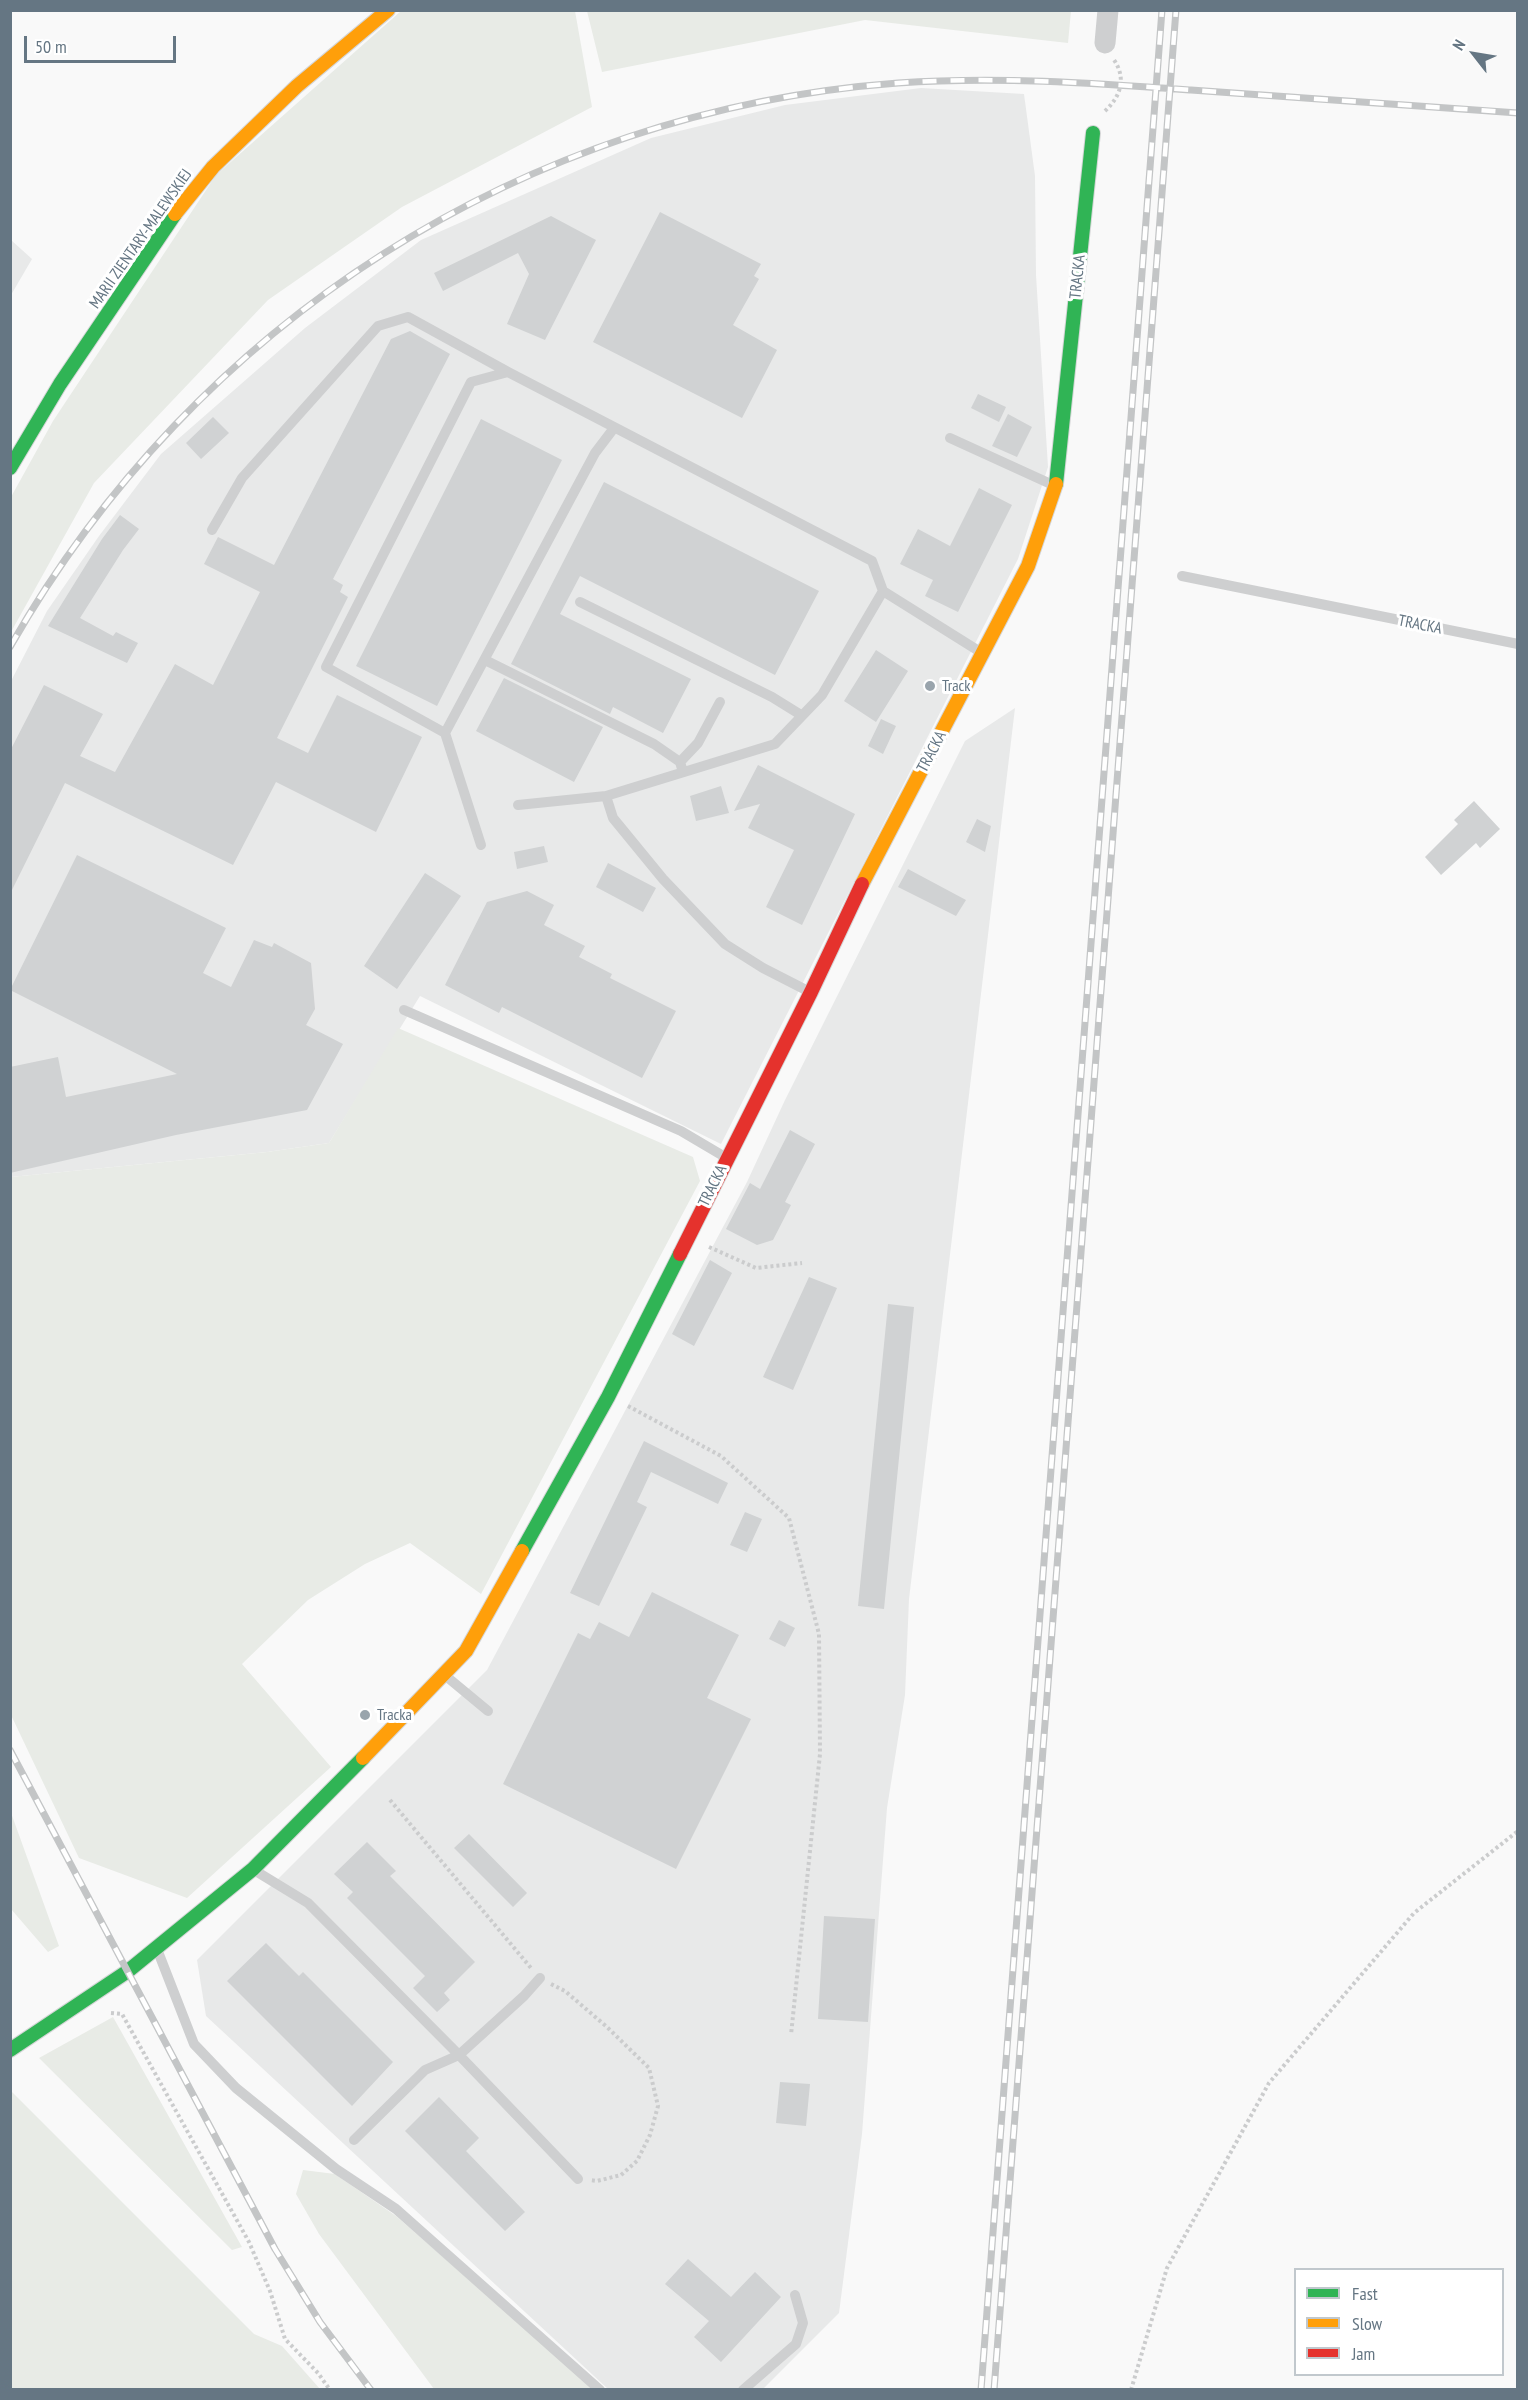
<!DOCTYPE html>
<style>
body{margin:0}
#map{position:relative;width:1528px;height:2400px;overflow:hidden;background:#f9f9f9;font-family:"PT Sans Narrow",sans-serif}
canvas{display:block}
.frame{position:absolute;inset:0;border:12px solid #657683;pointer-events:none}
.legend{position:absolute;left:1294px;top:2268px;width:210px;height:108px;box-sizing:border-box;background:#fff;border:2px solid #c1c8cd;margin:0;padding:8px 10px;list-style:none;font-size:18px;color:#657683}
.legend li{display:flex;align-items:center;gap:12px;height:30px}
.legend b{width:30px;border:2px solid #c1c8cd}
.north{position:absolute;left:1444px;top:24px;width:60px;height:60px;-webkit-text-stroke:4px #fff;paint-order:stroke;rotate:301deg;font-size:16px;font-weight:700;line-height:24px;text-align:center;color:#657683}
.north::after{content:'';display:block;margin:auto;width:21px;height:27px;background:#657683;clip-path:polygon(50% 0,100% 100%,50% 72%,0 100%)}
.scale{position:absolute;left:24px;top:36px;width:152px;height:27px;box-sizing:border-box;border:3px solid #657683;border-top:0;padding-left:8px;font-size:18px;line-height:21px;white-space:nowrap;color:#657683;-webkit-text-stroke:4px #fff;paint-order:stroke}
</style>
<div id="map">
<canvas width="1528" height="2400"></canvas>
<div class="frame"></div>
<ul class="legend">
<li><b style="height:8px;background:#30b455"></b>Fast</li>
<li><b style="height:8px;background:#ff9f0a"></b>Slow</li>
<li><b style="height:8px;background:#e5322d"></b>Jam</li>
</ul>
<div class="north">N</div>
<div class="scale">50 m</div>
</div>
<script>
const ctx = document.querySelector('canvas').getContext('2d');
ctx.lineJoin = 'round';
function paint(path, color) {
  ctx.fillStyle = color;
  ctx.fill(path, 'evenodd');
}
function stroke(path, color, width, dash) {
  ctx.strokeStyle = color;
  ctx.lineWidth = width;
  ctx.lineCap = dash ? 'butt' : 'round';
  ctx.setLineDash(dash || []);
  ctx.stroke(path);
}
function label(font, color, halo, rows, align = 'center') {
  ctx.font = font + ' "PT Sans Narrow",sans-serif';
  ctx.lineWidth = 6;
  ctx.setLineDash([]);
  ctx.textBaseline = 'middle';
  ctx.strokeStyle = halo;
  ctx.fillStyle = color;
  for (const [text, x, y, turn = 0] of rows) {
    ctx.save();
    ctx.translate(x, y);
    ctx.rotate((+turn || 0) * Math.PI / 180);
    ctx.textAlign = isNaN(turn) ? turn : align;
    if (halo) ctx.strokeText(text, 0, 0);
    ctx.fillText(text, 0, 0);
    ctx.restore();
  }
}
const built = new Path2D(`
 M921 88 1024 94 1035 176 1036 275 1048 467 1018 559 721 1144 420 996 329 1143 267 1152 11 1177 10 683 47 611 99 536 161 454 305 328 421 240 651 138 785 105Z
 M11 240 32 259 11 295Z
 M1015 708 909 1599 905 1695 887 1808 862 2134 839 2313 763 2389H608L206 2016 197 1960 487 1670 747 1182 785 1100 965 741Z`);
const green = new Path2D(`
 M401 11H575L592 107 402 207 268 300 94 483 11 632V497L53 421 216 175Z
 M587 11V10L1071 11 1068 43 865 20 602 72Z
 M398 1028 693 1157 700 1181 481 1594 410 1543 365 1564 308 1600 242 1664 331 1767 187 1898 79 1858 11 1715V1177L267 1152 329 1143Z
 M10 1810 59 1946 48 1952 11 1909Z
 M113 2017 242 2247 232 2250 39 2058Z
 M11 2091 254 2334 282 2346 320 2389H11Z
 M303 2170 335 2174 396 2216 595 2389H434L319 2234 296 2194Z`);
const building = new Path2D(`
 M660 212 761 264 754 276 759 279 733 325 777 350 742 418 593 342Z
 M551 216 596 240 545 340 507 324 529 274 518 253 443 291 434 273Z
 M410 331 450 354 333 579 343 585 340 592 348 597 277 738 308 753 337 695 422 737 376 832 276 782 233 865 65 783 10 894V751L44 685 103 714 80 756 115 772 175 664 213 685 260 592 204 564 218 537 274 565 391 339Z
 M978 394 1006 407 999 422 971 408Z
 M1008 414 1032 427 1017 457 992 446Z
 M213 417 229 433 201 459 186 443Z
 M481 419 562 460 437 706 356 666Z
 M604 482 819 591 775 675 580 576 560 614 691 679 663 733 613 707 610 714 511 664Z
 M979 488 1012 505 958 612 925 596 933 580 900 564 918 529 950 546Z
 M120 515 139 529 123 550 80 618 113 636 116 632 138 643 127 663 48 626 102 539Z
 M876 650 908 671 876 722 844 701Z
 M504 678 603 727 574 782 476 731Z
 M881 719 896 726 883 754 868 746Z
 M758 765 855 814 802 925 766 907 794 850 748 828 760 804 734 811Z
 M721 786 729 813 696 821 690 796Z
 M1474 801 1500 829 1480 848 1476 843 1441 875 1425 857 1458 824 1454 820Z
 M977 819 991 826 985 852 966 842Z
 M544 846 548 862 517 869 514 852Z
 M77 855 226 928 203 973 231 987 254 940 272 947 274 943 311 963 315 1009 306 1025 343 1044 307 1110 176 1135 10 1173V1067L58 1057 66 1097 177 1074 10 990Z
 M608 863 656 888 643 912 596 887Z
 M908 869 966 900 956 916 898 887Z
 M425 873 461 896 397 989 364 966Z
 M527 891 554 905 544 925 585 946 579 957 612 974 610 978 676 1011 642 1078 502 1007 499 1013 445 985 487 902Z
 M790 1130 815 1144 785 1202 791 1205 773 1240 757 1245 726 1229 750 1183 760 1189Z
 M710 1260 732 1273 694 1346 672 1334Z
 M809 1277 837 1288 793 1390 763 1377Z
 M888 1304 914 1307 884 1609 858 1606Z
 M644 1441 728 1483 718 1504 651 1472 637 1502 647 1507 599 1606 570 1593Z
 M745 1512 762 1519 747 1552 730 1545Z
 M652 1592 739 1635 707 1698 751 1719 676 1869 503 1784 578 1633 590 1639 599 1622 629 1637Z
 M779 1620 795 1628 785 1647 769 1639Z
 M469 1834 527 1893 513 1907 454 1848Z
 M367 1842 396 1871 390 1876 475 1962 444 1993 450 2000 437 2012 413 1988 425 1976 347 1898 353 1892 334 1874Z
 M824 1916 875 1919 868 2022 818 2019Z
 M266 1943 299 1976 303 1972 393 2062 352 2106 227 1981Z
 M780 2082 810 2084 806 2126 776 2123Z
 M439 2097 479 2138 466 2151 525 2212 505 2231 405 2131Z
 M688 2259 731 2297 755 2272 781 2297 721 2362 694 2337 709 2321 665 2284Z`);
const path = new Path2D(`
 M1105 111C1120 97 1127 79 1114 60
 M709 1247 756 1268 802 1263
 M628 1406 721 1456 789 1518 819 1634 820 1754 791 2035
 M390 1800 531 1968
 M551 1984 565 1991 607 2027 649 2068 658 2106 650 2135 637 2161 621 2175 597 2181 590 2180
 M111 2013 122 2014 249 2242 270 2291 285 2339 318 2373 330 2390
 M1131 2390 1167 2268 1269 2083 1414 1913 1518 1831`);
const lane = new Path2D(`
 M950 438 1053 485
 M212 530 242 478 378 326 408 317 508 372
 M1182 576 1518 644
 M883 591 982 653
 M580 602 772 697 801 715
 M485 660 654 744 680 762 683 772
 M445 733 595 453 614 428
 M680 762 698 743 720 702
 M606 796 613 818 663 879 725 944 763 968 808 991
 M481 845 445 733 326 667 471 382 508 372 872 561 883 591 822 695 775 744 606 796 518 805
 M404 1010 681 1131 725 1157
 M447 1677 488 1711
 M254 1870 308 1903 459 2055 578 2179
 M157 1949 194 2044 236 2088 336 2169 396 2209 600 2390
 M354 2140 425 2070 459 2055 524 1996 540 1978
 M743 2390 796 2344 803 2323 795 2295`);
const street = new Path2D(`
 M1105 43 1108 10`);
const fast = new Path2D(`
 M10 468 60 384 175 214
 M1056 484 1093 133
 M522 1551 608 1397 680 1254
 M10 2050 128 1971 253 1869 363 1758`);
const slow = new Path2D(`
 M175 214 213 167 297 86 388 10
 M862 884 1028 566 1056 484
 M363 1758 466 1651 522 1551`);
const jam = new Path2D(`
 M680 1254 811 992 862 884`);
const rail = new Path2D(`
 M10 647C194 323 526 110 898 83 996 76 1093 83 1191 90 1300 98 1409 105 1518 113
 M10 1750 275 2249 320 2322 371 2390
 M981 2390 1162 10
 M994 2390 1176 10`);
const markers = [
 [930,686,6,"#99a4ac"],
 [365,1715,6,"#99a4ac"]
];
const streetNames = [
 ["MARII ZIENTARY-MALEWSKIEJ",141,239,-55],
 ["TRACKA",1078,277,-84],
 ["TRACKA",1420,625,11],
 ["TRACKA",932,752,-62],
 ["TRACKA",713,1186,-64]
];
const poiNames = [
 ["Track",942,686],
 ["Tracka",377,1715]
];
paint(built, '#e8e9e9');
paint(green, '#e8ebe6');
paint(building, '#d0d2d3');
stroke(fast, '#d5d6d7', 16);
stroke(slow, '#d5d6d7', 16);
stroke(jam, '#d5d6d7', 16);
stroke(path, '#cbcccd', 4, [3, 3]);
stroke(lane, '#cecfd0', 10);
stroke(street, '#cecfd0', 21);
stroke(fast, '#30b455', 14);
stroke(slow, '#ff9f0a', 14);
stroke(jam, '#e5322d', 14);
stroke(rail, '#c3c5c6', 7);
stroke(rail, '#fff', 4.5, [14]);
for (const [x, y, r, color] of markers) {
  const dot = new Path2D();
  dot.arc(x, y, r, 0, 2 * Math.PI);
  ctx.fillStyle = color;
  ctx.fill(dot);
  stroke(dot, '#fff', 2);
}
label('16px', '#657683', '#fff', streetNames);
label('16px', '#657683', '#fff', poiNames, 'left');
</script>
